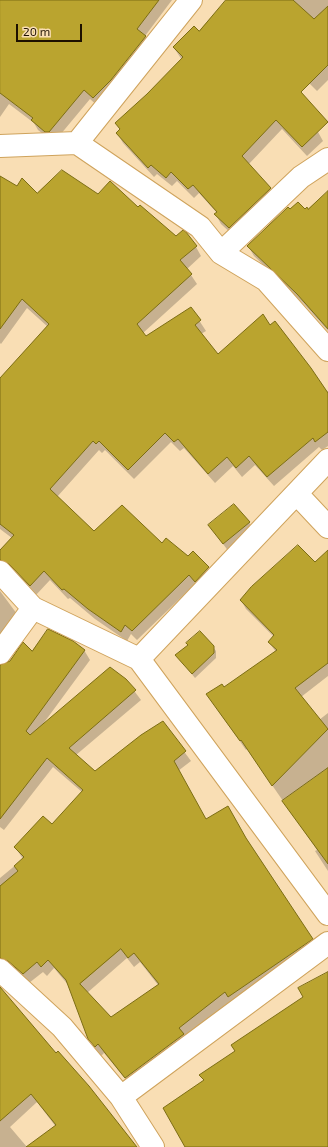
<!DOCTYPE html>
<style>
body{margin:0}
#map{position:relative;width:328px;height:1147px;overflow:hidden;background:#f9deb4;font-family:"Exo 2",sans-serif}
canvas{display:block}
.scale{position:absolute;left:16px;top:24px;width:66px;height:18px;box-sizing:border-box;border:2px solid #1d1000;border-top:0;padding-left:5px;font-size:12px;line-height:14px;white-space:nowrap;color:#1d1000;-webkit-text-stroke:3px #f9deb4;paint-order:stroke}
</style>
<div id="map">
<canvas width="328" height="1147"></canvas>
<div class="scale">20 m</div>
</div>
<script>
const ctx = document.querySelector('canvas').getContext('2d');
ctx.lineJoin = 'round';
function paint(path, color) {
  ctx.fillStyle = color;
  ctx.fill(path, 'evenodd');
}
function stroke(path, color, width, dash) {
  ctx.strokeStyle = color;
  ctx.lineWidth = width;
  ctx.lineCap = dash ? 'butt' : 'round';
  ctx.setLineDash(dash || []);
  ctx.stroke(path);
}
const shadow = new Path2D(`
 M0 0H172L145 36 151 47 100 108 90 99 55 141H52L38 130 34 123 9 104 0 117Z
 M227 0H328V80L317 91 290 64 272 82 318 132 323 141 307 156 282 129 248 165 270 189 276 198 235 237 221 224 216 215 217 213 199 193 194 198 177 181 172 186 157 174 154 177 123 143 117 133 120 130 116 123 148 95 182 60 174 48 199 32Z
 M0 186 41 200 98 195 139 209 176 237 196 247 201 256 187 269 197 284 143 333 146 337 191 308 206 331 201 334 218 356 270 327 326 392 328 391V446L322 450 319 447 274 486 255 465 242 477 233 466 215 483 184 448 180 451 171 442 134 479 105 450 102 453 99 450 57 497 94 532 162 545 208 568 214 577 201 591 195 584 137 640 131 634 127 641 95 619 70 598 68 599 50 580 36 595 0 571V551L12 538 0 529V380L48 327 27 308 1 344 0 343Z
 M328 192V331L304 304 254 256 248 246 290 210H308Z
 M249 522 254 531 229 552 209 525Z
 M328 562V676L301 697 319 720 328 713V871L315 851 317 850 247 749 246 750 207 695 224 688 276 652 269 642 274 637 246 609 241 600 315 564Z
 M0 591 17 614 0 649Z
 M23 644 32 653 84 650 90 660 43 724 126 680 141 700 76 755 95 772 163 723 191 761 178 771 206 820 247 841 317 949 234 1006 231 1001 185 1037 132 1087 104 1053 101 1056 95 1048 89 1038 69 986 54 968 47 976 43 972 29 983 0 969V878L23 859 15 847 52 825 82 792 53 767 4 830 0 827V666L6 665ZM127 958 134 967 140 962 158 985 111 1019 87 993Z
 M213 647 216 651V658L195 678 177 656Z
 M0 988 56 1054 136 1147H28L56 1127 37 1102 10 1127 27 1147H0Z`);
const building = new Path2D(`
 M0 0H159L137 29 146 36 111 80 93 98 84 90 49 132H45L31 120 33 118 0 93Z
 M226 0H293L314 19 328 6V65L301 92 328 122 302 147 276 120 242 156 271 188 229 228 214 214 217 212 193 185 188 189 171 172 166 178 151 165 148 168 116 133 120 129 115 123 147 94 183 57 173 47 194 26 199 31Z
 M62 170 98 194 110 181 138 207 140 205 176 236 183 230 186 232 197 246 180 260 192 274 137 324 146 336 191 307 201 320 195 325 218 354 263 314 270 325 275 321 311 368 328 393V432L315 442 313 438 267 477 249 456 236 468 227 457 208 474 178 439 174 442 165 433 128 470 99 441 96 444 93 441 50 489 94 531 122 505 162 543 166 538 188 556 193 551 209 567 195 582 189 575 132 631 125 625 121 632 88 609 64 589 62 590 44 571 30 586 9 564 0 560V550L14 535 0 524V378L49 324 22 299 0 329V176L17 186 22 178 37 193Z
 M328 191V329L297 294 247 246 288 207 290 209 298 202 305 209 307 207 308 209Z
 M234 504 250 522 223 544 208 525Z
 M298 545 315 562 328 550V663L295 688 328 729 272 786 241 740 240 741 206 694 222 684 224 687 277 650 268 642 274 635 240 600 251 587Z
 M48 629 73 641 85 650 26 731 30 735 110 667 126 679 136 690 69 748 95 771 141 735 163 721 186 751 174 761 206 819 228 806 246 838 313 939 228 997 225 992 179 1028 184 1034 125 1078 98 1044 95 1047 88 1039 66 980 48 960 41 967 37 962 23 974 8 961 0 958V886L18 871 14 866 24 857 14 847 43 816 52 824 83 790 47 758 0 819V665L10 661 23 642 32 651ZM121 949 128 958 134 953 159 984 111 1017 80 984Z
 M200 631 214 646V653L192 674 175 655 188 645 186 643Z
 M328 768V864L282 801Z
 M328 972V1147H185L163 1108 204 1080 199 1075 235 1051 231 1045 303 997 298 988Z
 M0 987 56 1053 58 1051 89 1086 137 1147H26L56 1125 31 1094 0 1121Z`);
const minor = new Path2D(`
 M77 143 191 0
 M0 146 77 143 200 227 221 253 266 280 328 350
 M221 253 301 177 328 159
 M297 494 328 527
 M0 572 33 608 139 659 328 914
 M0 653 33 608
 M139 659 328 460
 M0 970 62 1027 121 1097 153 1147
 M121 1097 328 943`);
paint(shadow, '#0003');
paint(building, '#baa42f');
stroke(building, '#7c6d14', 1);
stroke(minor, '#cfa35c', 24);
stroke(minor, '#fff', 22);
</script>
